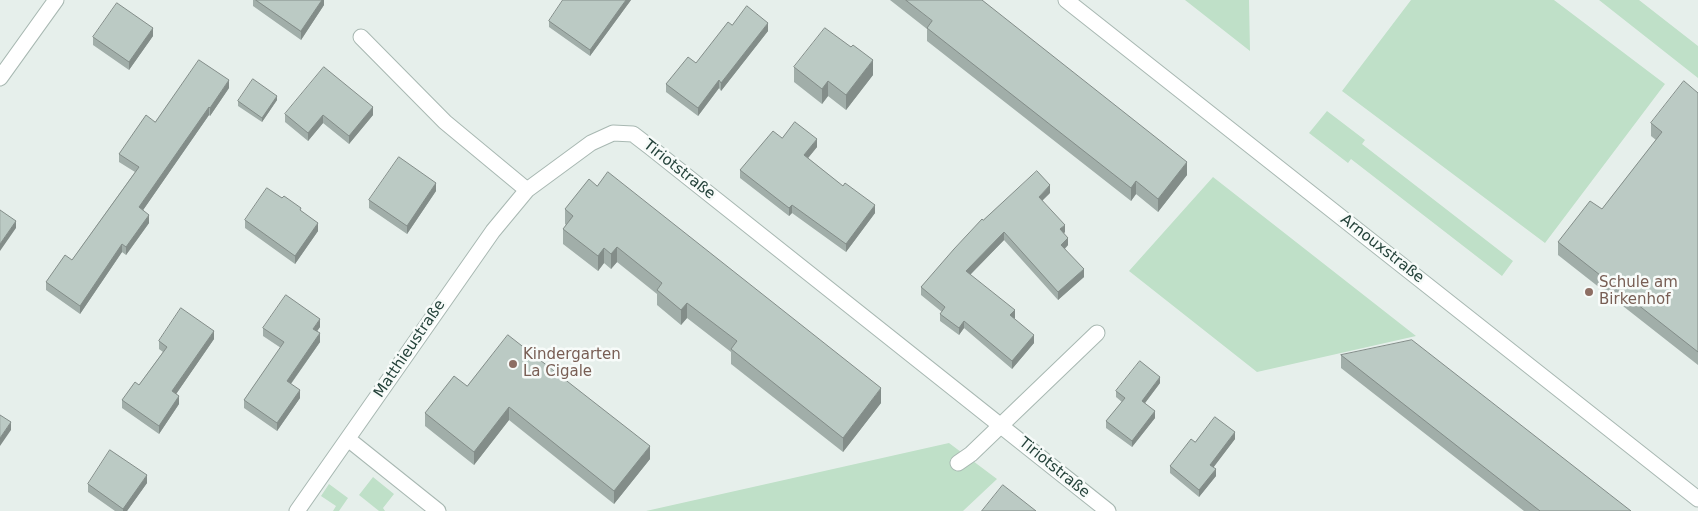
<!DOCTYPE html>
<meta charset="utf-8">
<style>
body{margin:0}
canvas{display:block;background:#e6efeb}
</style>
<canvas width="1698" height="511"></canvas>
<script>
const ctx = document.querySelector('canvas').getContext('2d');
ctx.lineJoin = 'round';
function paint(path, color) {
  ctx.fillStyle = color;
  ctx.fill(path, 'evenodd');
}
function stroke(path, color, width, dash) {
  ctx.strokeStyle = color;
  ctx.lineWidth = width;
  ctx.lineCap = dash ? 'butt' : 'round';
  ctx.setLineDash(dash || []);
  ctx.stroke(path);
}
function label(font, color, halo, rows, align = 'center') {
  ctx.font = font + ' "DejaVu Sans",sans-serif';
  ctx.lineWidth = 5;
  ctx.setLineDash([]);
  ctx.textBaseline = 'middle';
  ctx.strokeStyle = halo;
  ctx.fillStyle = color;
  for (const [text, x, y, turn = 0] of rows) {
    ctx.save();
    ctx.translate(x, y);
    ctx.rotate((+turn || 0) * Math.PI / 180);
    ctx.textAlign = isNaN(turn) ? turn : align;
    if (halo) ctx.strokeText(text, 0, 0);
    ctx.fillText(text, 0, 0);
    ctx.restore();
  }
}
const green = new Path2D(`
 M1185 0H1249L1250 51Z
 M1411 0H1554L1665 84 1545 243 1342 91Z
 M1599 0H1639L1698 46V78Z
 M1327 111 1365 140 1362 144 1513 261 1502 276 1351 159 1348 163 1309 133Z
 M1213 177 1416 336 1257 372 1129 271Z
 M949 443 997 479 963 511H646Z
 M373 477 394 494 383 508 385 511H379L359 495Z
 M329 484 348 498 339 511H333L336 506 321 496Z`);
const minor = new Path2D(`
 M1066 0 1698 499
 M361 37 445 122 527 190
 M0 78 56 0
 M348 439 438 511
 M958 463 971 454 1097 333
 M297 511 493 231 527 190 591 143 613 133 633 134 650 147 1108 511`);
const wall = new Path2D(`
 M253 0H324V5L301 40 253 6Z
 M631 0 590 56 549 27V21Z
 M890 0H982L1187 175 1158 212 1136 194 1131 201 927 41V29Z
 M732 25 768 31 721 91 719 88 698 116 666 92V84L696 63Z
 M153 36 129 70 93 45V37Z
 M851 47 873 75 846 110 828 96 822 104 794 82V67Z
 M229 88 210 116 209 115 143 210 149 223 126 255 122 252 80 314 46 290V282L72 260 135 172 119 162V154L155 122Z
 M1698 93V365L1558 255V242L1602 209 1656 140 1651 136V123Z
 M277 100 262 122 238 106V101Z
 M285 114 373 115 349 144 323 123 308 141 285 122Z
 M782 138 817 147 808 158 875 213 846 252 792 213 789 216 740 178V170Z
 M436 191 407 234 369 208V200Z
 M1050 193 1042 200 1065 232 1064 233 1068 245 1065 249 1084 277 1058 300 1004 240 970 275 1015 318 1014 319 1034 343 1012 369 964 328 959 335 940 321V314L942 312 921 295V287L983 220Z
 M565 209 881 403 843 452 731 364V352L687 318 681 325 657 305V294L617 262 611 269 604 263 598 271 563 244V229L566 225 565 224Z
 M301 211 318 231 295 264 245 228V220Z
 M320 327 317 331 320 342 291 384 300 398 277 431 244 408V400L281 348 263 336V328Z
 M214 339 176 394 179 404 159 434 122 408V400L139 385 163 352 159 349V341Z
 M1341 355 1631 511H1524L1341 368Z
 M1160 383 1145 403 1155 418 1132 447 1106 428V421L1122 402 1116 397V391Z
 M467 386 650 459 614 504 509 420 474 465 425 426V413Z
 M1235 439 1213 467 1216 476 1199 497 1170 473V466L1195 442Z
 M147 483 127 511H115L88 492V484Z`);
const shadedWall = new Path2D(`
 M322 0H324V5L301 40V31Z
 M626 0H631L590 56V50Z
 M768 23V31L721 91V83Z
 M153 28V36L129 70V62Z
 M873 60V75L846 110V95Z
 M229 80V88L210 116V108Z
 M719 80V88L698 116V108Z
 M828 81V96L822 104V89Z
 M277 96V100L262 122V118Z
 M209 107V115L139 216V207Z
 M373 107V115L349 144V136Z
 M323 115V123L308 141V133Z
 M817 139V147L804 163V155Z
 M1187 162V175L1158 212V199Z
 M1136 181V194L1131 201V188Z
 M436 183V191L407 234V226Z
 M1050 185V193L1039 204V197Z
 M792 205V213L789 216V208Z
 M875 205V213L846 252V244Z
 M149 215V223L126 255V247Z
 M16 221V228L0 251V244Z
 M318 223V231L295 264V256Z
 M1065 225V232L1060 237V229Z
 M1004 232V240L966 279V271Z
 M1068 238V245L1061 252V245Z
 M122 244V252L80 314V306Z
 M617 247V262L611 269V254Z
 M604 248V263L598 271V256Z
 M1084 269V277L1058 300V292Z
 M687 303V318L681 325V310Z
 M1015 310V318L1010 323V315Z
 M320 319V327L313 337V329Z
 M964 321V328L959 335V328Z
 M214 331V339L172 400V391Z
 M320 333V342L287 389V381Z
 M1034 335V343L1012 369V361Z
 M1160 377V383L1142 407V401Z
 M881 388V403L843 452V438Z
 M300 390V398L277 431V423Z
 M179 396V404L159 434V426Z
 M509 407V420L474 465V452Z
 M1155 411V418L1132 447V441Z
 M11 422V430L0 446V438Z
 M1235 432V439L1210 472V465Z
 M650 446V459L614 504V491Z
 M1216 469V476L1199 497V490Z
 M147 475V483L127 511H123V509Z`);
const building = new Path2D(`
 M256 0H322L301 31Z
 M563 0H626L590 50 549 21Z
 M906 0H982L1187 162 1158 199 1136 181 1131 188 927 28 932 21Z
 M117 3 153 28 129 62 93 37Z
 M747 6 768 23 721 83 719 80 698 108 666 84 688 57 696 63 728 22 732 25Z
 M825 28 851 47 853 45 873 60 846 95 828 81 822 89 794 67Z
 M199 60 229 80 210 108 209 107 139 207 149 215 126 247 122 244 80 306 46 282 65 255 72 260 139 167 119 154 146 115 155 122Z
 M324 67 373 107 349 136 323 115 308 133 285 114Z
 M253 79 277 96 262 118 238 101Z
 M1684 81 1698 93V352L1558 242 1590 201 1602 209 1662 132 1651 123Z
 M795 122 817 139 804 155 843 186 845 183 875 205 846 244 792 205 789 208 740 170 773 131 782 138Z
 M399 157 436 183 407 226 369 200Z
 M1037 171 1050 185 1039 197 1065 225 1060 229 1068 238 1061 245 1084 269 1058 292 1004 232 966 271 1015 310 1010 315 1034 335 1012 361 964 321 959 328 940 314 945 307 921 287 954 249 982 219 983 220Z
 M608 172 881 388 843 438 731 349 737 341 687 303 681 310 657 290 662 283 617 247 611 254 604 248 598 256 563 229 573 216 565 209 589 179 597 186Z
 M267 188 282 198 284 196 301 208 300 210 318 223 295 256 245 220Z
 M0 210 16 221 0 244Z
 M286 295 320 319 313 329 320 333 287 381 300 390 277 423 244 400 284 342 263 328Z
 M181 308 214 331 172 391 179 396 159 426 122 400 135 382 139 385 167 347 159 341Z
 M508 335 650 446 614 491 509 407 474 452 425 413 454 376 467 386Z
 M1412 340 1631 511H1540L1341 355Z
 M1140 361 1160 377 1142 401 1155 411 1132 441 1106 421 1125 398 1116 391Z
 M0 415 11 422 0 438Z
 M1215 417 1235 432 1210 465 1216 469 1199 490 1170 466 1191 439 1195 442Z
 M110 450 147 475 123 509 88 484Z
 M1003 485 1036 511H982Z`);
const markers = [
 [1589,292,5,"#8d6e63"],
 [513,364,5,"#8d6e63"]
];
const streetNames = [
 ["Tiriotstraße",679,170,38],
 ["Arnouxstraße",1382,249,38],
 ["Matthieustraße",410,349,-56],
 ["Tiriotstraße",1054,468,39]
];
const educationNames = [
 ["Schule am",1599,283],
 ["Birkenhof",1599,300],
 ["Kindergarten",523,355],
 ["La Cigale",523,372]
];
paint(green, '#bfe0c8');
stroke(minor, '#a8b8b2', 17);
stroke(minor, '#fff', 15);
paint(wall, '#a1aea9');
paint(shadedWall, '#838d89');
paint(building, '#bbcac4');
stroke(building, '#838d89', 1);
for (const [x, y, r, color] of markers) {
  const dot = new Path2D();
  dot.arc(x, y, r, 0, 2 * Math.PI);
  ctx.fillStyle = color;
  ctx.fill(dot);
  stroke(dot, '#f7fbf9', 2);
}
label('15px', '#24423a', '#f7fbf9', streetNames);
label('15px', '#785e54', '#f7fbf9', educationNames, 'left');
</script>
